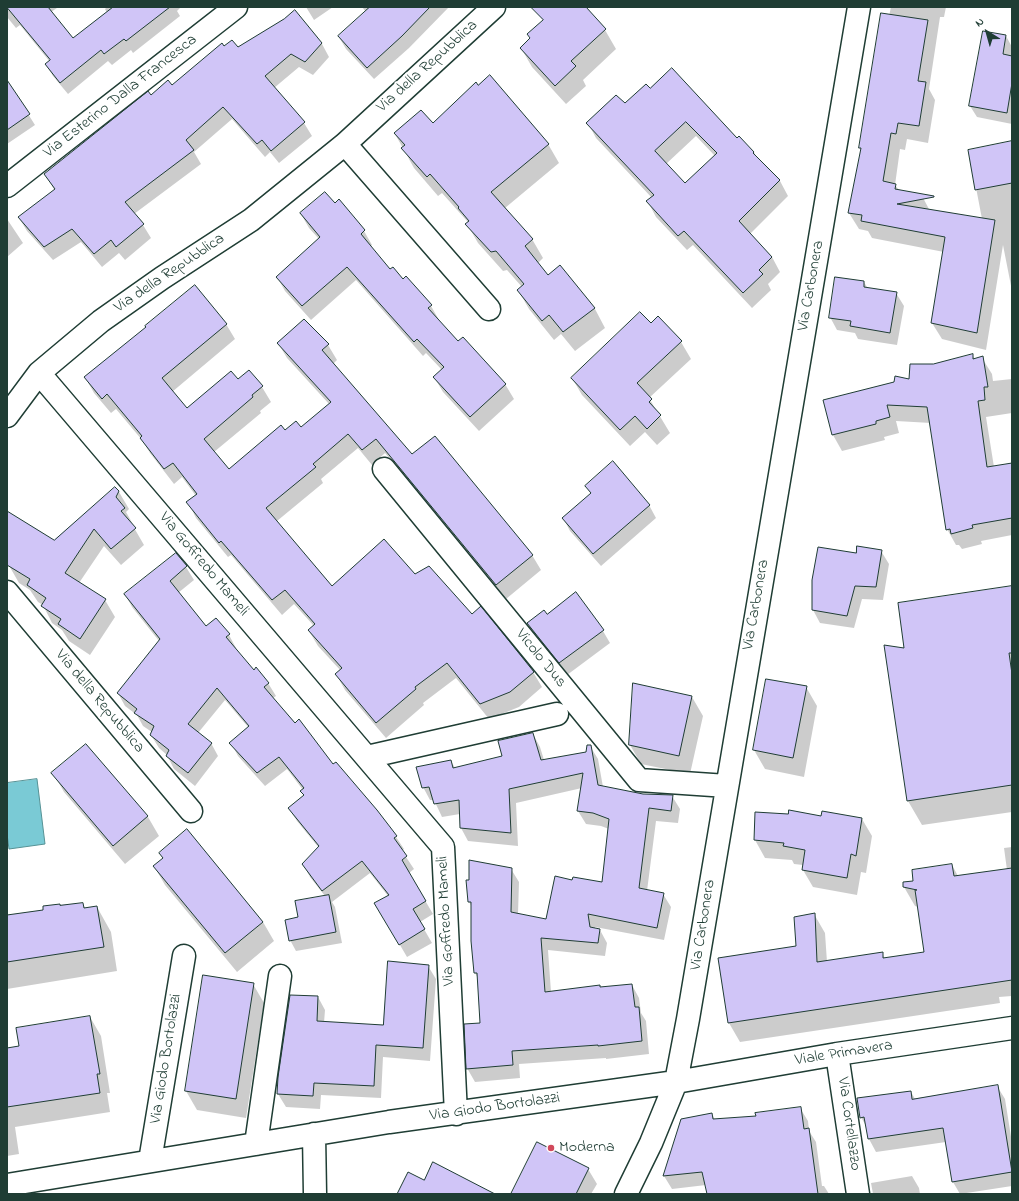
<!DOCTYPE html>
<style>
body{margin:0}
#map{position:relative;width:1019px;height:1201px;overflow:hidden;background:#fff;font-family:"Indie Flower",sans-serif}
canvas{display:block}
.frame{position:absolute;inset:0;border:8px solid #1f3d34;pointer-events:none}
.north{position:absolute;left:967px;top:12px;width:40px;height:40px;-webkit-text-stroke:3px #fff;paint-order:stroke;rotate:323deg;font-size:11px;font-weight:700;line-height:16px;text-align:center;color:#1f3d34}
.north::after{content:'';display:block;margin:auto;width:14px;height:18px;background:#1f3d34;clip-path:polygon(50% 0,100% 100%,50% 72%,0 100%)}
</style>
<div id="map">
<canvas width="1019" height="1201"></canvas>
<div class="frame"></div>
<div class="north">N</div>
</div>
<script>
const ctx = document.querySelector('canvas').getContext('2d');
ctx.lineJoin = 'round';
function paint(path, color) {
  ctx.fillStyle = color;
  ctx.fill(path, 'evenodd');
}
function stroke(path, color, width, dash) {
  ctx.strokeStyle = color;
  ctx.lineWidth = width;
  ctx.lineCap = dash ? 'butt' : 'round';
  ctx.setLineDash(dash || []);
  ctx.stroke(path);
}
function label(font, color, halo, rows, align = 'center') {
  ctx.font = font + ' "Indie Flower",sans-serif';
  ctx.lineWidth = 4;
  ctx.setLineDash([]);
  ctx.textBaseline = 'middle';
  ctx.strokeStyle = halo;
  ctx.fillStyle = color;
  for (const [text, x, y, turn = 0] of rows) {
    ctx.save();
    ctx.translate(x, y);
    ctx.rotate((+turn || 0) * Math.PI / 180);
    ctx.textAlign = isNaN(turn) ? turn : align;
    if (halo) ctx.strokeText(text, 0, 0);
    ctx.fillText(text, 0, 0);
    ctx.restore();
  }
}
const water = new Path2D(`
 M37 779 45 844 9 849 7 834V783Z`);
const shadow = new Path2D(`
 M7 7H57V8L51 12 73 39 107 13 105 9 107 7H181L177 11 180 16 133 53 131 50 112 65 108 61 68 94 53 76 46 65 50 62 20 25 16 28 7 17Z
 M306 7H333L314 20Z
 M362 7H449L409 48 374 79 346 49 339 37 366 12Z
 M549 7H585L605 30 616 49 583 80 586 86 566 104 532 67 521 48 531 39 543 21 540 15Z
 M891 7H946L944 17H940L929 89 935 100 928 143 907 139 905 150 900 149 895 185 899 190 921 194 930 211 982 219 969 151 1012 142V291L1003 245 986 350 942 339 932 323 944 252 872 238 868 231 859 229 849 213 862 150 860 148Z
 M294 11 322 44 329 57 313 75 299 67 274 88 304 123 312 136 279 163 270 152 265 157 232 119 194 152 201 164 134 214 143 225 151 238 125 260 119 253 102 267 81 242 53 260 27 231 19 218 55 191 45 174 151 96 172 86 224 47 238 48 284 19Z
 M1006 36 1012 47 1011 57H1012V124L977 117 970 106Z
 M650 90 737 139 754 152 757 158 780 181 788 196 750 234 772 257 780 272 768 284 771 290 752 308 693 245 687 250 656 217 648 202 652 198 596 138 588 123ZM696 136 715 156 685 185 666 164Z
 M18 98 35 125 7 144V106Z
 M433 125 548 144 559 163 505 208 532 239 543 258 538 263 548 277 560 267 595 309 605 328 575 351 561 334 554 340 529 309 518 290 522 287 507 270 503 271 478 243 467 224 468 223 467 221 442 193 438 196 414 168 395 134Z
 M334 204 364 231 372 245 370 247 390 271 403 280 406 278 431 306 439 320 438 321 458 343 505 384 514 399 479 431 443 392 434 377 442 370 426 353 423 356 356 280 311 320 285 291 277 277 319 239 309 228 301 214Z
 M7 219 23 243 7 257Z
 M864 282 868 289 896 293 904 306 897 345 858 339 855 333 837 330 830 317Z
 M658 318 681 342 691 359 649 398 670 433 657 445 645 432 630 446 582 395 572 378 651 325Z
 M226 324 235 339 172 392 186 409 238 380 249 371 262 387 271 402 260 411 261 413 214 452 229 470 285 432 301 429 329 404 287 358 278 343 328 345 337 360 333 364 412 456 532 555 541 570 506 599 385 453 372 465 358 448 321 479 323 483 277 521 332 587 415 575 471 616 533 672 542 687 519 707 489 719 456 678 423 703 424 705 386 738 345 690 336 674 341 671 318 646 309 631 314 626 294 604 282 615 231 555 228 557 196 518 188 502 196 496 182 477 174 484 150 453 142 440 116 409 111 413 94 393 85 377Z
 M973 356 975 359 982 358 992 374 993 381 1012 379V413L986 417 994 467 1012 464V535L981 541 982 544 962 549 959 545H956L947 529 931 423 896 421 899 433 884 437 885 440 842 451 833 435 933 365Z
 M586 486 649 505 656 518 601 566 570 531 563 518 591 494Z
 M115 489 119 492 129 509 126 512 134 526H133L144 545 121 565 104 546 79 583 105 600 115 617 90 655 69 641 62 630 52 623 43 605 38 602 30 590 19 583 7 562V521L54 542Z
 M881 551 889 564 883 600 862 599 854 628 820 623 813 610 856 554Z
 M176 554 186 567 194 580 178 593 206 628 229 635 236 648 235 649 254 671 268 683 276 696 273 698 333 765 376 811 396 837 404 849 402 851 414 869 409 873 433 914 420 922 432 943 407 957 376 904 388 896 370 873 332 902 335 907 342 943 296 951 290 940 300 918 325 896 310 877 303 864 319 848 297 821 289 809 304 796 302 791 303 790 287 769 265 786 238 756 231 743 248 727 225 700 198 733 211 743 218 756 195 786 174 769 167 755 159 748 151 735 152 732 143 726 137 715 125 706 118 693 159 641 132 607 125 594Z
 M1012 587V812L922 825 908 801 905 650Z
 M576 594 603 631 610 643 567 675 535 636 528 624 547 615Z
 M806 687 817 706 804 777 765 769 754 750Z
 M692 697 703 716 690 774 641 764 630 745Z
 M533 734 540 747 544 760 587 753 590 746 598 759 603 787 643 795 672 796 680 809 678 823 656 821 647 891 663 894 671 907 664 940 595 927V929L600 930 607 943 605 956 548 950 551 992 632 985 639 998 641 1013 646 1021 649 1054 606 1059V1058L519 1064 520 1078 475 1082 467 1068 481 1024 479 980 475 973 472 907 469 902 511 869 519 882 518 914 547 920 573 881 602 883 609 829 601 826 586 824 578 811 582 788 516 803 518 846 468 841 461 828 460 814 442 817 434 800H430L423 787 451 761 455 768 503 757Z
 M86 745 148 817 159 836 125 864 64 792 53 773Z
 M756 814 862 819 872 836 866 873 861 872 857 895 813 887 803 870V865L794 864 792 860 765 858 755 840Z
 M187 831 263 922 274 941 237 972 165 885 154 866 163 859 160 853Z
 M1012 847V996L999 997 1000 1003 740 1042 729 1023 719 959 797 947 814 914 825 933 827 962 882 953 885 959 925 953 918 907 915 906 904 887 952 865 958 876 1007 870 1004 848Z
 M83 904 85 908 97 907 111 932 117 971 7 989V916L44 911 60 906Z
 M428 966 436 979 430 1061 383 1057 381 1098 321 1095 320 1109 286 1107 278 1094 318 997 325 1010 324 1023 384 1026Z
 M253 984 264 1003 246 1118 197 1110 186 1091Z
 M90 1017 101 1036 110 1093H107L110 1112 15 1127 19 1154 7 1156V1062Z
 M997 1086 1005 1099 1012 1143V1186L960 1194 953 1182 946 1142 876 1152 869 1139 867 1128 861 1117 911 1092 915 1099Z
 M800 1108 808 1121 809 1131 816 1142 822 1186H824L829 1194H708L706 1185 672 1189 664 1176 681 1120 712 1114 715 1120 757 1117Z
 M588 1169 597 1184 591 1194H512Z
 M912 1176 919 1188 920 1194H873L871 1183Z`);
const building = new Path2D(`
 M7 7H48L73 38 113 7H170L126 41 124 39 104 54 101 50 60 83 45 64 50 60Z
 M370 7H430L402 36 367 68 338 36Z
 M531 7H586L606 29 571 61 576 66 555 86 520 48 530 38 527 34 543 20Z
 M295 10 322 43 305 62 291 54 265 76 305 122 271 151 262 140 257 144 223 107 186 140 194 150 125 202 144 224 116 247 111 240 94 254 72 229 44 247 18 217 55 189 44 174 148 91 151 95 168 80 172 85 222 43 224 46 232 40 238 47 284 19Z
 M881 13 928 20 918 81 926 82 919 126 898 123 896 134 891 133 883 181 896 184 895 189 934 196V197L897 204 995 220 977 333 931 323 945 237 861 221 862 215 848 213 861 148H859Z
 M983 31 1006 35 1003 54 1012 56V83L1007 113 969 106Z
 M672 68 737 138 739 136 754 152 753 153 780 180 739 221 772 257 759 270 763 274 743 293 684 231 678 236 646 201 654 195 586 123 616 95 625 103 646 84 650 88ZM686 122 717 153 685 183 655 151Z
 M490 75 549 144 491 192 533 239 525 246 548 275 560 265 595 308 563 332 549 315 542 321 517 290 524 284 496 251 491 252 465 224 469 221 458 208 459 207 430 174 427 177 401 148 405 145 394 133 421 110 433 123 476 82 478 85Z
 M7 80 30 114 7 130Z
 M1012 141V183L975 190 968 150Z
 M325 192 335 203 339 199 365 230 361 234 390 269 393 267 403 279 406 276 432 305 428 308 458 341 463 337 506 384 470 417 433 377 444 367 417 339 414 342 347 267 302 306 276 277 320 237 300 213Z
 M835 277 864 281V287L897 292 890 333 850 326 851 321 829 318Z
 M195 285 227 324 162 378 187 408 231 371 238 379 249 370 263 386 252 395 253 397 204 439 229 469 281 425 285 430 296 421 301 427 331 402 277 343 304 319 329 344 322 350 412 454 435 436 533 555 496 585 376 439 362 450 348 434 313 464 316 467 266 508 332 586 384 539 415 574 429 566 472 614 481 606 534 672 510 692 480 704 447 663 415 687 416 689 376 723 335 674 342 668 308 630 315 624 285 590 272 600 221 541 219 543 186 502 197 494 173 463 164 469 140 438 142 436 107 394 102 399 84 377 146 327 145 326Z
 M640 312 651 323 658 316 682 341 637 383 652 399 649 402 661 415 647 429 635 416 620 430 571 378Z
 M973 354V359L983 356 988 387H984L985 400 978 401 987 467 1012 463V518L972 525 973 528 951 534 950 529 946 530 927 407 887 405 890 417 876 421V424L832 435 823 400 894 382 895 376 909 379 910 364H933Z
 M613 461 650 505 593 554 562 518 591 493 585 486Z
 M115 487 119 491 116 497 125 508 121 511 136 528 111 549 94 529 65 573 106 599 80 639 58 624 61 619 41 606 46 598 27 585 30 579 7 565V511L54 540Z
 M857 546 882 550 876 587 855 586 847 616 812 610V580L818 547 856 553Z
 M176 553 187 566 170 581 206 626 216 618 230 634 226 637 254 670 256 667 269 683 264 687 295 723 299 719 333 764 336 762 377 810 397 836 394 838 407 856 402 860 426 901 413 909 425 929 399 945 374 903 389 895 362 861 322 891 302 864 319 846 288 808 304 795 300 791 304 788 279 757 257 773 229 743 249 726 217 688 188 724 212 743 188 773 166 756 169 750 150 735 154 726 134 713 137 709 117 693 160 639 124 594Z
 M1012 586V653H1009L1012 674V785L907 801 884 645 904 648 898 603Z
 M576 592 604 630 559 663 527 623 544 610 547 614Z
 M766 679 807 686 793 758 753 750Z
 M633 683 692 696 679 756 629 745Z
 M533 733 541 760 586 752 587 745H591L598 785 643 794 673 795 671 811 649 808 639 888 664 893 657 928 588 914 590 927 600 929 598 943 541 938 545 992 600 985V987L632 984 635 1007H639L642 1041 598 1046V1045L512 1051 513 1065 466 1069 464 1024 480 1023 477 973H474L471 941V902H468L466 880H469V860L512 868 511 912 546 919 555 876 572 880 573 877 602 882 609 819 593 813 577 811 583 773 509 789 511 833 460 828 459 800 434 804 429 787 422 788 416 767 451 760 453 768 502 756 498 741Z
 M86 744 148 816 113 846 51 773Z
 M789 810 821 816 822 811 862 818 856 856 851 854 847 878 802 870 805 850 783 846 784 843 754 840 755 812 788 814Z
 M187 829 263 922 225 953 153 866 163 858 159 853Z
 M952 864 954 876 1012 868V980L728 1023 718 958 796 946 794 917 815 913 817 962 883 952V958L924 952 915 890H917L903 887V882L913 881 912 870Z
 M329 895 336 932 289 941 285 920 298 917 295 901Z
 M83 903 84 908 97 906 104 947 7 962V915L43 910V906L60 904V905Z
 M388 961 429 965 423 1048 376 1045 374 1086 314 1083 313 1096 277 1094 278 1077 290 995 318 996 317 1021 383 1025Z
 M203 975 254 983 236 1099 185 1091Z
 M90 1016 100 1074H97L100 1093 7 1107V1048L19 1046 16 1028Z
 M998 1085 1012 1172 952 1182 943 1128 868 1139 864 1117 860 1118 857 1098 911 1091 912 1099Z
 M801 1107 804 1129 809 1128 818 1194H707L702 1172 663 1176 681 1119 712 1113 713 1119 756 1116 755 1113Z
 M537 1142 589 1168 576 1194H511Z
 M433 1162 495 1194H397L408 1172 424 1180Z`);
const minor = new Path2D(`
 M345 144 489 309
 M7 186 236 7
 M39 373 443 847 456 1114
 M7 416 39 373 101 321 162 278 251 220 345 144 494 7
 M384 469 639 780 727 786
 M7 592 191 811
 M367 757 557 714
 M837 1054 858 1194
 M314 1134 315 1194
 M256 1144 280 976
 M150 1161 184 956
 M7 1185 389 1122 676 1082 837 1054 1012 1028
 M626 1194 651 1143 676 1082 688 1019 859 7`);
const markers = [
 [551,1148,4,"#d1495b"]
];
const streetNames = [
 ["Via della Repubblica",428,67,-42],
 ["Via Esterino Dalla Francesca",121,97,-38],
 ["Via della Repubblica",170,274,-34],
 ["Via Carbonera",812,286,-80],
 ["Via Goffredo Mameli",203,565,50],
 ["Via Carbonera",757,605,-80],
 ["Vicolo Dus",540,659,51],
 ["Via della Repubblica",99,702,50],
 ["Via Goffredo Mameli",447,921,-93],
 ["Via Carbonera",704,925,-81],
 ["Viale Primavera",844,1054,-9],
 ["Via Giodo Bortolazzi",167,1059,-81],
 ["Via Giodo Bortolazzi",495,1108,-8],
 ["Via Cortellazzo",848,1124,82]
];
const poiNames = [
 ["Moderna",559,1148]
];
paint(water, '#7acad5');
stroke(water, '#569295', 1);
paint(shadow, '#0003');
paint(building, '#d0c5f7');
stroke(building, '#1f3d34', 1);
stroke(minor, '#1f3d34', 25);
stroke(minor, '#fff', 22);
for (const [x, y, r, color] of markers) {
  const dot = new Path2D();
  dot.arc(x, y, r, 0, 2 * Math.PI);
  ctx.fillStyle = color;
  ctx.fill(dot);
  stroke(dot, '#fff', 1.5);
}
label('16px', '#1f3d34', '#fff', streetNames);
label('16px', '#1f3d34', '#fff', poiNames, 'left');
</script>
